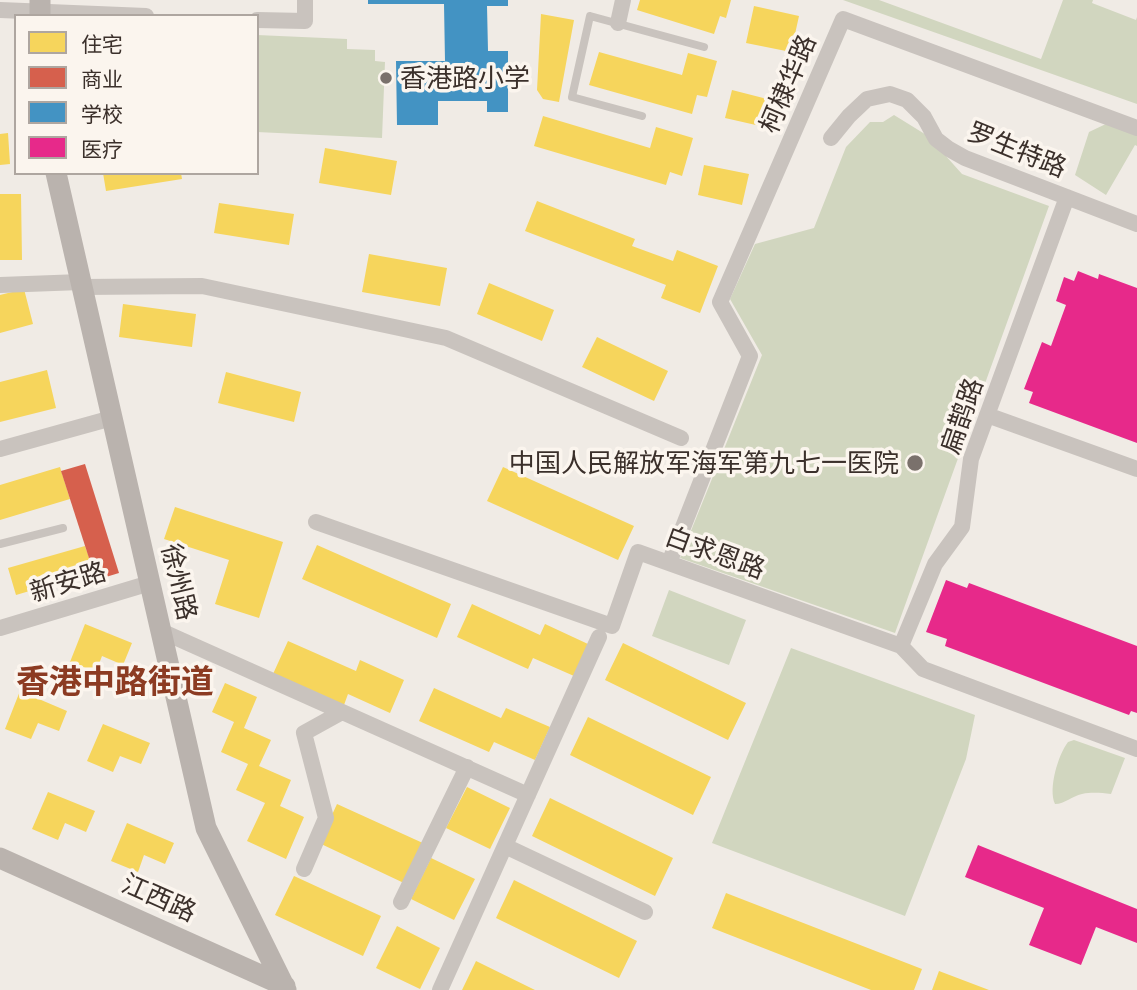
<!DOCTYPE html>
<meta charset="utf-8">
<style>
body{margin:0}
#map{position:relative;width:1137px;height:990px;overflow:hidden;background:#f0ebe5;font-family:"Exo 2","Noto Sans SC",sans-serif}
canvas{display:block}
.legend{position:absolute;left:14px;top:14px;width:245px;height:161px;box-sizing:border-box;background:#fbf5ee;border:2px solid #aea6a0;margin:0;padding:9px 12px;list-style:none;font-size:21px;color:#3b302b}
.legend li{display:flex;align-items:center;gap:14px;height:35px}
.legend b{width:35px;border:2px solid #aea6a0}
</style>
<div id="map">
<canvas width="1137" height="990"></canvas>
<ul class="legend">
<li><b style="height:19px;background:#f6d55c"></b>住宅</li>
<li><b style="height:19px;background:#d6604d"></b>商业</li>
<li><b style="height:19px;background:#4393c3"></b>学校</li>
<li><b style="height:19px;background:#e7298a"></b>医疗</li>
</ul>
</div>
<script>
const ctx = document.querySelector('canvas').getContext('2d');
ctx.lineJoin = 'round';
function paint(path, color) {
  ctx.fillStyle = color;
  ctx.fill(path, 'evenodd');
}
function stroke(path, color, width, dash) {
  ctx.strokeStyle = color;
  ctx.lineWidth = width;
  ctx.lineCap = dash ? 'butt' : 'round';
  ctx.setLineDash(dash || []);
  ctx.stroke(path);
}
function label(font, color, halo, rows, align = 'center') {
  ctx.font = font + ' "Exo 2","Noto Sans SC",sans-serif';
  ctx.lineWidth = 7;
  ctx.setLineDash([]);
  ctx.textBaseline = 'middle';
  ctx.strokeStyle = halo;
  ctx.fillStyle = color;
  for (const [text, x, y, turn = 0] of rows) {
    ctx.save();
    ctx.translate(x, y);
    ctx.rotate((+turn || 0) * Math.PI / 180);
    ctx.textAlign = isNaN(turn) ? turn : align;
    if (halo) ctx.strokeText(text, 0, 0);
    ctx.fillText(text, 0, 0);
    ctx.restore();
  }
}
const green = new Path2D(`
 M843 0H879L1041 59 1063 0H1093L1092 3 1136 20 1137 17V104Z
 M257 35 347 39V49L375 50V61L385 62 382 138 257 132Z
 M894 115 928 136 962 174 1049 206 895 633 680 558 762 355 730 299 755 244 814 228 846 147 870 122H883Z
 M1108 123 1137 134V146L1135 145 1106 195 1075 175 1089 132Z
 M669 590 746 620 729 665 652 636Z
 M791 648 975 715 966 759 905 916 712 843Z
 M1074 740 1125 758 1111 794C1101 793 1092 792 1082 794 1072 796 1065 804 1055 804 1048 789 1058 755 1068 742Z`);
const homes = new Path2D(`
 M640 0H731L726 18 720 16 714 34 637 10Z
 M754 6 799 16 791 52 746 43Z
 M541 14 574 20 559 102 543 99 537 90Z
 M599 52 682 75 688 53 717 61 707 97 697 95 692 114 589 85Z
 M732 90 775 101 769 128 725 118Z
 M543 116 650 148 656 127 693 138 682 176 670 172 666 185 534 146Z
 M8 133 10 164 0 165V134Z
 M325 148 397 161 391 195 319 183Z
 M704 165 749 174 742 205 698 195Z
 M103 173H181L182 179 106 191Z
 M0 194H21L22 260H0Z
 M537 201 635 239 632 246 673 261 677 250 718 266 700 313 661 298 666 285 525 231Z
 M219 203 294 214 289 245 214 233Z
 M369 254 447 268 440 306 362 292Z
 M489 283 554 310 542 341 477 314Z
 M24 289 33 324 0 333V295Z
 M123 304 196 314 192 347 119 337Z
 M597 337 668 371 654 401 582 367Z
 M47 370 56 408 0 422V382Z
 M226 372 301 392 294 422 218 403Z
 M60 467 70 499 0 520V485Z
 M503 467 634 526 618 560 487 501Z
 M175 507 283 542 259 618 215 604 229 560 164 539Z
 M317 545 451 604 437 638 302 579Z
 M85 546 94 572 16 595 8 568Z
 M472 604 540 635 545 624 588 644 574 676 533 658 528 669 457 637Z
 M85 624 132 643 123 665 102 656 96 672 70 662Z
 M288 641 356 671 360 660 404 680 390 713 348 694 344 705 273 674Z
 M623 643 746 703 728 740 605 680Z
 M225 683 257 697 244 728 271 740 259 766 291 780 280 806 304 817 286 859 247 841 265 803 236 790 248 764 221 752 234 722 212 712Z
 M434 688 501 718 506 708 550 727 535 760 494 742 489 752 419 721Z
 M20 691 67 711 59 731 38 723 31 739 5 729Z
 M588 717 711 777 693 815 570 755Z
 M103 724 150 743 141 764 120 756 113 772 87 761Z
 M467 787 510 808 490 849 446 828Z
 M48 792 95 811 86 832 65 823 58 840 32 829Z
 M550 798 673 858 655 896 532 836Z
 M337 804 425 844 406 884 319 843Z
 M127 823 174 843 165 864 144 855 138 872 111 861Z
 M431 858 475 879 454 920 411 899Z
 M294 876 381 916 363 956 275 915Z
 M514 880 637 941 619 978 496 918Z
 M726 893 922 969 914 990H871L712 928Z
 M397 926 440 948 420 989 376 968Z
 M476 961 535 990H462Z
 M939 971 989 990H932Z`);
const shops = new Path2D(`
 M85 464 119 573 96 580 61 471Z`);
const schools = new Path2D(`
 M368 0H508V6H487L488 51H508V112H487V101H438V125H397L396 61H445L444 4H368Z`);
const health = new Path2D(`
 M1078 271 1098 279 1099 274 1137 288V443L1029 403 1033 392 1024 389 1042 342 1051 346 1066 305 1056 301 1064 277 1074 281Z
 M946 580 967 588 969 583 1137 646V713L1131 711 1129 715 945 646 947 639 926 632Z
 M978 845 1137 909V943L1096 927 1081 965 1029 945 1044 908 965 877Z`);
const lane = new Path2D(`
 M642 116 572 97 590 16 704 47
 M0 544 63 528`);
const street = new Path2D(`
 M0 10 146 16
 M257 20 305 21V0
 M618 23 623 0
 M831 138 849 116 867 99 890 94 907 100 924 117 936 139 949 149 965 158 1137 224
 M0 285 81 282
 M82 287 202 286 446 338 681 438
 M987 415 1137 469
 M0 449 112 418
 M316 522 612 626 638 552 901 646 923 669 1137 749
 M669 563 750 356 720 302 843 19 1137 128
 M0 628 150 583
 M161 631 528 795
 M901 646 935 564 962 527 971 459 1067 197
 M505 846 645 912
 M304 869 326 818 304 733 342 712
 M401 902 467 767
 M440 990 599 637`);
const secondary = new Path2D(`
 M40 16V0
 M56 173 206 828 286 990
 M0 858 285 986`);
const markers = [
 [386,78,7,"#7a716c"],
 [915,463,9,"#7a716c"]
];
const poiNames = [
 ["香港路小学",400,78],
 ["中国人民解放军海军第九七一医院",899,463,"right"]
];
const streetNames = [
 ["柯棣华路",788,84,-67],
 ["罗生特路",1017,150,22],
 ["扁鹊路",962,416,-71],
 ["白求恩路",715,553,20],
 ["新安路",68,582,-17],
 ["徐州路",179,582,77],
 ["江西路",159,898,24]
];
const districtNames = [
 ["香港中路街道",115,682]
];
paint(green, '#d1d6bf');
paint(homes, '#f6d55c');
paint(shops, '#d6604d');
paint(schools, '#4393c3');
paint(health, '#e7298a');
stroke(lane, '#c9c3be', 8);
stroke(street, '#c9c3be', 16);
stroke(secondary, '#bab3ae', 21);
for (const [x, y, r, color] of markers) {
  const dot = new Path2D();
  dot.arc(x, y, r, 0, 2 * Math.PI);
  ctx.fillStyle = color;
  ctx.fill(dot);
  stroke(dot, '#fbf5ee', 2.5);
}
label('26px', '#3b302b', '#fbf5ee', poiNames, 'left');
label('26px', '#3b302b', '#fbf5ee', streetNames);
label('bold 33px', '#8c3b22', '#fbf5ee', districtNames);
</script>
